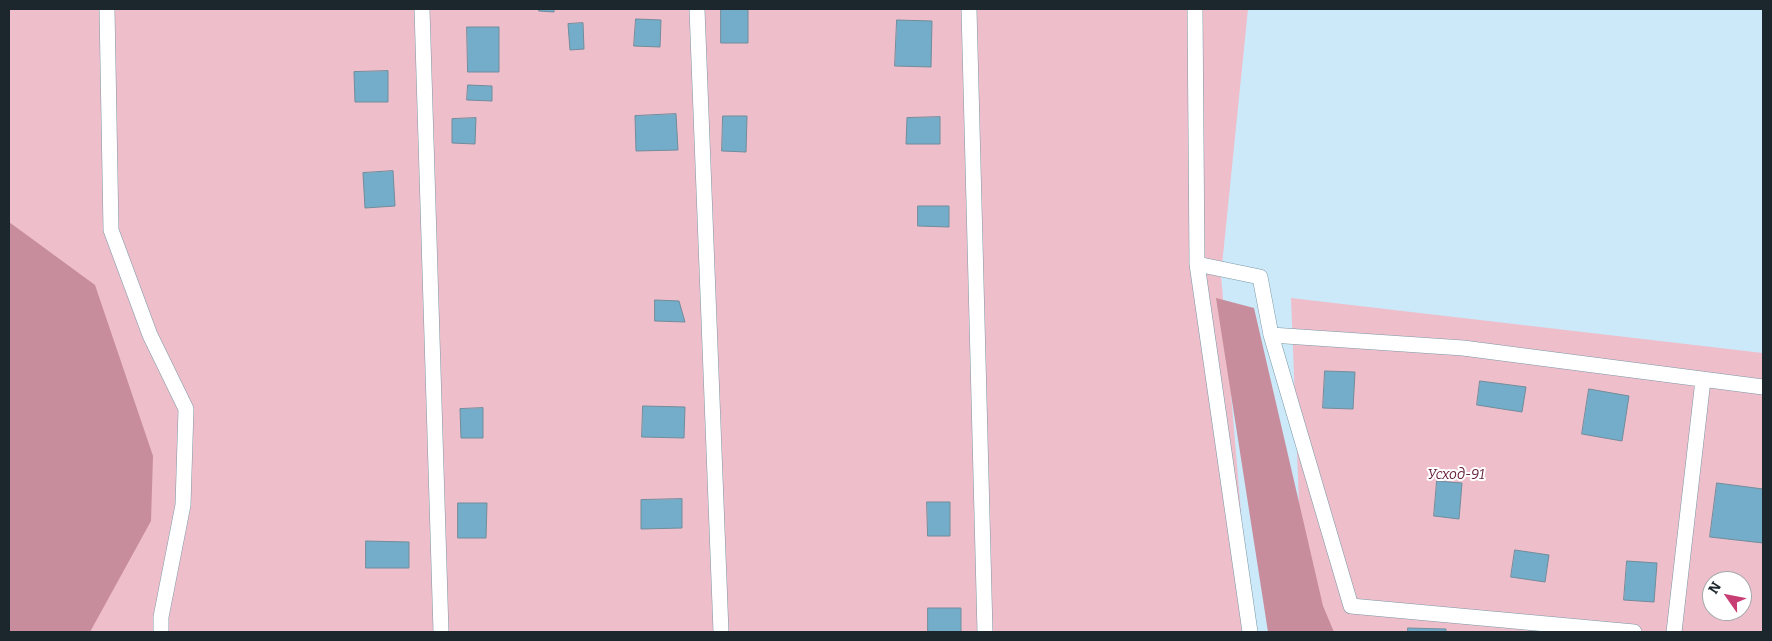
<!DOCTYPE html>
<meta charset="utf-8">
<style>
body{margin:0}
#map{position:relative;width:1772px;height:641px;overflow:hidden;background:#cbe9f8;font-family:Bitter,serif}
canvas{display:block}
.frame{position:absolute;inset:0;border:10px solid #1c272d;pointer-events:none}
.north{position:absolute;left:1702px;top:571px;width:50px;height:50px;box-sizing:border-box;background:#fff;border:1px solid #a4a9ab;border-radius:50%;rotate:303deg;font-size:14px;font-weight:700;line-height:20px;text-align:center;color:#1c272d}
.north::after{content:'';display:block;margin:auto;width:18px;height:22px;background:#c83e74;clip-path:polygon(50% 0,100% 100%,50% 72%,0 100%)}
</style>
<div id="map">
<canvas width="1772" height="641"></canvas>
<div class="frame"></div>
<div class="north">N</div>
</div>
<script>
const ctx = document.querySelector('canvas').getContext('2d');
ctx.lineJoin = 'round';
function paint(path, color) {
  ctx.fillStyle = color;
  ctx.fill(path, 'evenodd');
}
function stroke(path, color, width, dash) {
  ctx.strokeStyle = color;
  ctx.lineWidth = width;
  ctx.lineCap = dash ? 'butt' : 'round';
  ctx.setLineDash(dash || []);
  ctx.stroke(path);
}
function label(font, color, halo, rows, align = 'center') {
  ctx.font = font + ' Bitter,serif';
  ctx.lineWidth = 4;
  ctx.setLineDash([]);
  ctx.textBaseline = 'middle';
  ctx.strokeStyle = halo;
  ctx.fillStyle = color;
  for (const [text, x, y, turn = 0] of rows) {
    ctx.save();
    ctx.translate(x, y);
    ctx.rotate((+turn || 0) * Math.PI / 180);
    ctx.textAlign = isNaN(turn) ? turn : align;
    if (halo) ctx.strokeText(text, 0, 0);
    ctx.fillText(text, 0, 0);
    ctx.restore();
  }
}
const green = new Path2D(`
 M9 9H1248L1221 275 1251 632H34L9 322Z
 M1291 298 1763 353V632H1304ZM1712 581H1742V611H1712Z`);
const forest = new Path2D(`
 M9 222 95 285 153 456 151 521 90 632H9Z
 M1216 298 1254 308 1323 606 1334 632H1268Z`);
const building = new Path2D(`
 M539 9H554V12L539 11Z
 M721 9H748V43H721Z
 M636 19 661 20 660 47 634 46Z
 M897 20 932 21 931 67 895 66Z
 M583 23 584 49 570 50 568 24Z
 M467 27H499V72H468Z
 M388 71V102H355L354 72Z
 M468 85 492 86V101L467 100Z
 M676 114 678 150 636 151 635 116Z
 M723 116H747L746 152 722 151Z
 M940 117V144H906L907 118Z
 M476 118 475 144 452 143V119Z
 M393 171 395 206 365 208 363 173Z
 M918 206H949V227L918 226Z
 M655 300 679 301 685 322 655 321Z
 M1325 371 1355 372 1353 409 1323 408Z
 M1480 381 1526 387 1522 412 1477 405Z
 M1589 389 1629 396 1622 441 1582 434Z
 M643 406 685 407 684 438 642 437Z
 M483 408V438H461L460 409Z
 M1437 481 1462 483 1459 519 1434 516Z
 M1717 483 1763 489V543L1710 537Z
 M682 499V528L641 529V500Z
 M927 502H950V536H928Z
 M458 503H487L486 538H458Z
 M366 541 409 542V568H366Z
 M1515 550 1549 555 1545 582 1511 577Z
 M1627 561 1657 563 1654 602 1624 600Z
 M928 608H961V632H928Z
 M1408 628 1446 629V632H1408Z`);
const service = new Path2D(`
 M107 9 111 230 150 335 186 409 183 505 161 617V632
 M422 9 441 632
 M697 9 721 632
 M969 9 985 632
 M1195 9 1197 264 1250 632
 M1197 264 1260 277 1271 335
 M1634 632 1351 606 1271 335 1463 348 1763 387
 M1674 632 1703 380`);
const parkNames = [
 ["Усход-91",1456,475]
];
paint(green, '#efbecb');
paint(forest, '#c78d9d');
paint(building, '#74adca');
stroke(building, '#718d9b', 1);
stroke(service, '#7c98a6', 16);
stroke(service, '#fff', 15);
label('italic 14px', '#6b253f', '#fff', parkNames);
</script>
